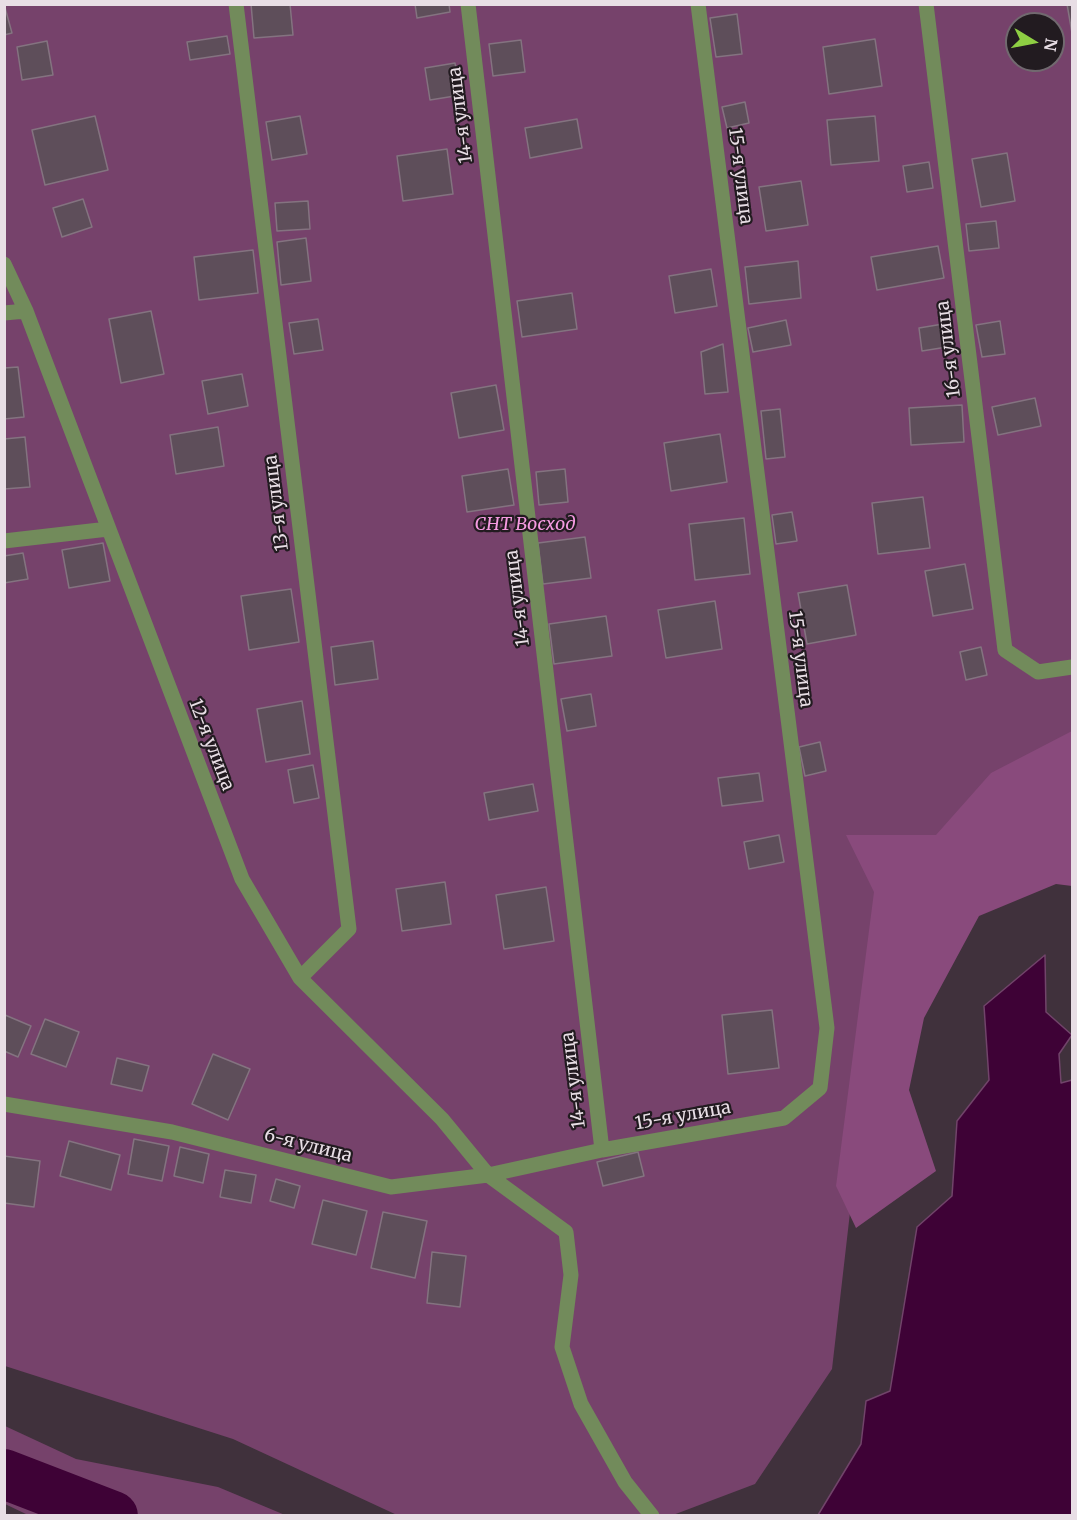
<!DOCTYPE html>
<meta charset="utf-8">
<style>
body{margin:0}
#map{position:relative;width:1077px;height:1520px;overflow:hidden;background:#40313c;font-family:Merriweather,serif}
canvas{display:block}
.frame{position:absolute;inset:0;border:6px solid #e8dee5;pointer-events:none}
.north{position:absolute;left:1005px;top:12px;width:60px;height:60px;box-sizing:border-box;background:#221b20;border:2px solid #71696f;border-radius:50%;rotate:100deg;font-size:16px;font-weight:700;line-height:24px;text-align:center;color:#e8dee5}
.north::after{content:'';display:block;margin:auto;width:21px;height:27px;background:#8ece43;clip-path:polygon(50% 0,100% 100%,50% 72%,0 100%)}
</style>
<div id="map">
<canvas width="1077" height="1520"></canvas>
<div class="frame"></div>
<div class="north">N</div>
</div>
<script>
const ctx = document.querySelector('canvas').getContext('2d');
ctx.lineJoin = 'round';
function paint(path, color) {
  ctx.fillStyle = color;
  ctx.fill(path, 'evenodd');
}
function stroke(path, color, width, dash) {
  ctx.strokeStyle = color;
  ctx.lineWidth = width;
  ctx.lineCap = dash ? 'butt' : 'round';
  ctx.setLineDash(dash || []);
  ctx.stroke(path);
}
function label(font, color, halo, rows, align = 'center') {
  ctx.font = font + ' Merriweather,serif';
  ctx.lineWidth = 4.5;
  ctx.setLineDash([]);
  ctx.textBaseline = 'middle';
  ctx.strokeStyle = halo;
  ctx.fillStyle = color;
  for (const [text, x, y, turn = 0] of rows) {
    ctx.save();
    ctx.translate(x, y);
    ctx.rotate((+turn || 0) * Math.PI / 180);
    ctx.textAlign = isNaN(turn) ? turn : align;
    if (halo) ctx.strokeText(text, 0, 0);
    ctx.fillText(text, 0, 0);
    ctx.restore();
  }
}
const green = new Path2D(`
 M5 5H1072V799L993 812 868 1056 832 1369 755 1484 673 1515H397L233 1439 5 1366ZM1017 24H1053V60H1017Z
 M5 1426 76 1459 218 1487 285 1515H28L5 1504Z`);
const forest = new Path2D(`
 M1072 731V886L1056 884 979 916 924 1018 909 1090 936 1171 856 1228 836 1186 874 892 846 835H936L991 773Z`);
const water = new Path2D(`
 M1045 955 1046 1012 1072 1035 1059 1054 1061 1083 1072 1080V1515H818L861 1444 866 1401 890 1391 917 1227 952 1196 957 1121 989 1080 984 1006Z`);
const river = new Path2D(`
 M4 1474 113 1516`);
const building = new Path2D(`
 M4 4 12 33 4 35Z
 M251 4H290L293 35 254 38Z
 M415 4H449L450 12 417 18Z
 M1067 4H1072V33Z
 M737 14 742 54 716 57 710 18Z
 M227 36 230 54 190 60 187 42Z
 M875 39 882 86 829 94 823 47Z
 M521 40 525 72 493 76 489 44Z
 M47 41 53 75 22 80 17 47Z
 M455 63 461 95 430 100 425 68Z
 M745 102 749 123 727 128 722 107Z
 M95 116 108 170 45 185 32 130Z
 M300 116 307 154 272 160 266 122Z
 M875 116 879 161 831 165 827 120Z
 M577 119 582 148 530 158 525 128Z
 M447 149 453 194 403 201 397 156Z
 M1007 153 1015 201 981 207 972 159Z
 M929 162 933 188 907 192 903 166Z
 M801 181 808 225 766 231 759 187Z
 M83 199 92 227 62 237 53 208Z
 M308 201 310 229 277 231 275 203Z
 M996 221 999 248 969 251 966 224Z
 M306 238 311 281 281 285 277 242Z
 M938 246 944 278 877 290 871 257Z
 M253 250 258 293 199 300 194 257Z
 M798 261 801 298 749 304 745 267Z
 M711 269 717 306 675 313 669 276Z
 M572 293 577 329 522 337 517 301Z
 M151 311 164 374 121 383 109 319Z
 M318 319 323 350 294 354 289 323Z
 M786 320 791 345 753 352 748 328Z
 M1000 321 1005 354 982 357 976 325Z
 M943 324 947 347 922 351 919 328Z
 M723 344 728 392 705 394 701 352Z
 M18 367 24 417 4 419V368Z
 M242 374 248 406 208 414 202 381Z
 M496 385 504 430 459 438 451 393Z
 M1035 398 1041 426 998 435 992 407Z
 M962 405 964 442 911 445 909 408Z
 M780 409 785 457 766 459 761 411Z
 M218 427 224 466 176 474 170 435Z
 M720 434 727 482 671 491 664 443Z
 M25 437 30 487 4 489V439Z
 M508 469 514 505 467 512 462 476Z
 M565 469 568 502 539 505 536 472Z
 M923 497 930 548 878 554 872 503Z
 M792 512 797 541 776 544 772 515Z
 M744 518 750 574 695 580 689 524Z
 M585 537 591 578 543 584 538 543Z
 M103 543 110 581 69 588 62 550Z
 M23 553 28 579 4 583V556Z
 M965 564 973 609 933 616 925 571Z
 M847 585 856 635 807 644 798 593Z
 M291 589 299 642 249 650 241 596Z
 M715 601 722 649 666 658 658 610Z
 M606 616 612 656 554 664 549 624Z
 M373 641 378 679 335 685 331 647Z
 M981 647 987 675 966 680 960 652Z
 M591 694 596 726 567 731 561 699Z
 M302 701 310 754 266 762 257 709Z
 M820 742 826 771 805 776 799 747Z
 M313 765 319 798 294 803 288 770Z
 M759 773 763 801 722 806 718 778Z
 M533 784 538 811 489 820 484 793Z
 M779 835 784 862 749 869 744 842Z
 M445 882 451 924 402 931 396 889Z
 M546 887 554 941 504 949 496 895Z
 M772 1010 779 1068 728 1074 722 1015Z
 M5 1015 31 1026 18 1057 4 1051Z
 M45 1019 79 1032 66 1067 31 1054Z
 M213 1054 250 1069 228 1120 192 1104Z
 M117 1058 149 1066 142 1091 111 1084Z
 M134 1139 169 1146 162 1181 128 1174Z
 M69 1141 120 1155 111 1190 60 1176Z
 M180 1147 209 1154 203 1183 174 1176Z
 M638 1152 644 1176 603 1186 597 1162Z
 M4 1156 40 1161 34 1207 4 1203Z
 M225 1170 256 1175 251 1203 220 1197Z
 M276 1179 300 1186 294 1208 270 1201Z
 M323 1200 367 1211 356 1255 312 1244Z
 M383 1212 427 1221 415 1278 371 1268Z
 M432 1252 466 1256 460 1307 427 1303Z`);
const minor = new Path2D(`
 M236 4 349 929 300 978
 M468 4 602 1150
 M926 4 1005 650 1038 672 1072 667
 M4 264 26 311 242 879 300 978 442 1119 488 1175 566 1232 571 1275 562 1347 581 1404 625 1482 652 1516
 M4 313 26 311
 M4 541 108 529
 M4 1104 172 1132 391 1187 488 1175 602 1150 784 1118 820 1088 827 1028 698 4`);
const streetNames = [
 ["14-я улица",461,115,-97],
 ["15-я улица",740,176,83],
 ["16-я улица",949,349,-97],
 ["13-я улица",277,503,-97],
 ["14-я улица",518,598,-97],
 ["15-я улица",800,659,83],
 ["12-я улица",211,745,69],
 ["14-я улица",574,1080,-97],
 ["15-я улица",683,1116,-10],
 ["6-я улица",308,1146,14]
];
const parkNames = [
 ["СНТ Восход",525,525]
];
paint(green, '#76426b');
paint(forest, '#894a7c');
paint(water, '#3e0236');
stroke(water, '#71446a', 1.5);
stroke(river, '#3e0236', 50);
paint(building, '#5e4e5a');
stroke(building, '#847380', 1.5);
stroke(minor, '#728b5b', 15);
label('18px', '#e8dee5', '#221b20', streetNames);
label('italic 18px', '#f69be2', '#221b20', parkNames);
</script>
